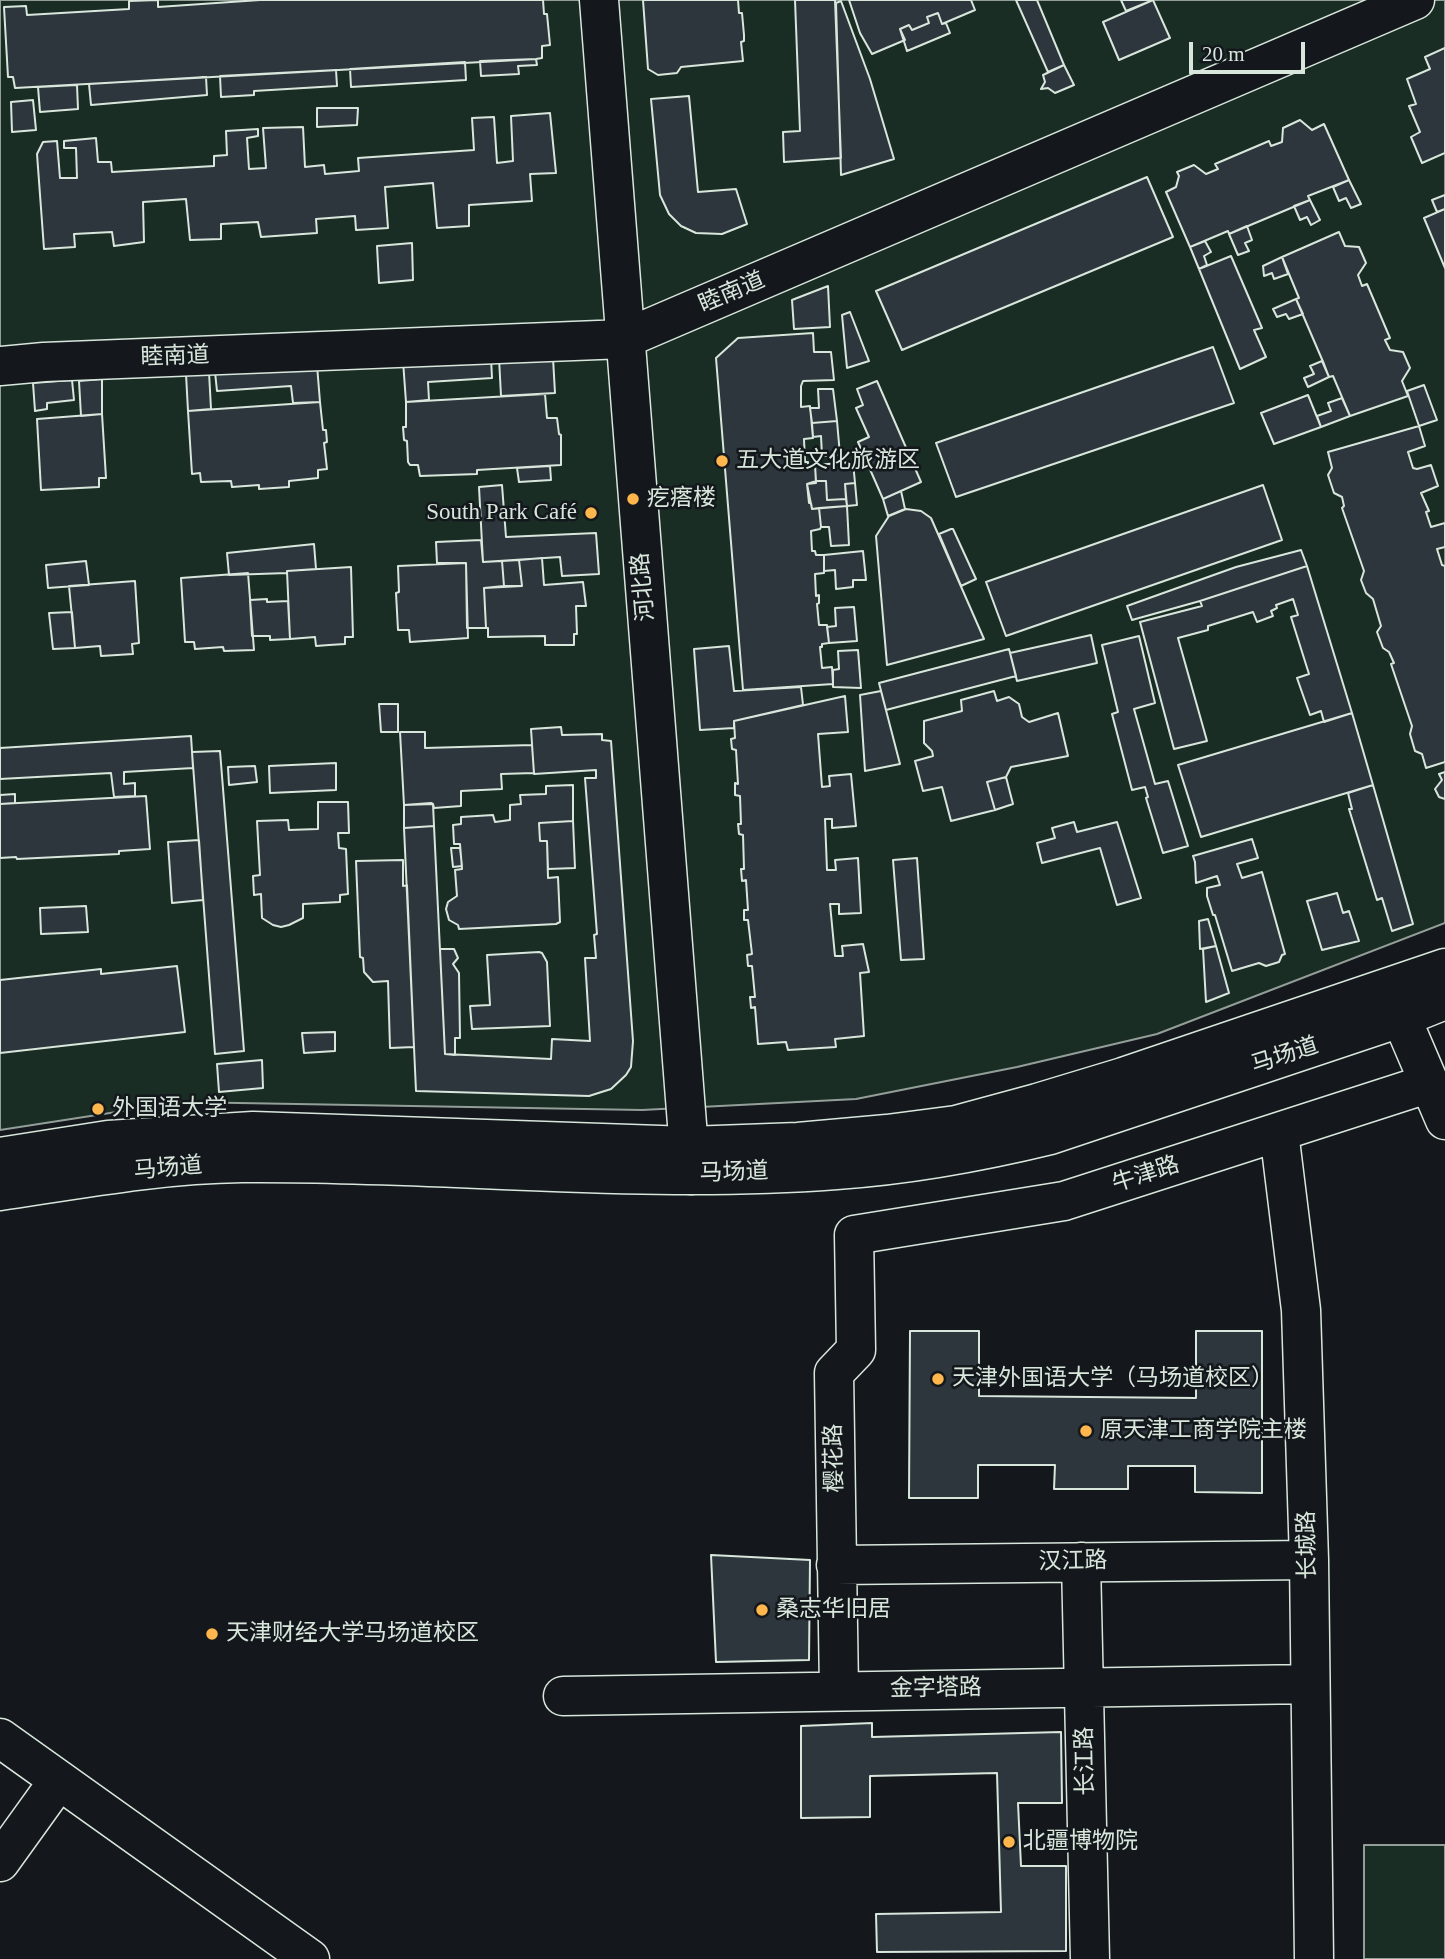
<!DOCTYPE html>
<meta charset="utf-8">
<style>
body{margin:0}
#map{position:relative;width:1445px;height:1959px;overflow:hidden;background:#14181c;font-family:"Times New Roman",serif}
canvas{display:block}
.scale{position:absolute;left:1189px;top:42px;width:116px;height:32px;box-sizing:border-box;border:4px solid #d8e6dc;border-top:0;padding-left:9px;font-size:21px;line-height:24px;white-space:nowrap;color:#d8e6dc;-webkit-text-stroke:5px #14181c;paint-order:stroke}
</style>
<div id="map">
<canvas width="1445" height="1959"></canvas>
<div class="scale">20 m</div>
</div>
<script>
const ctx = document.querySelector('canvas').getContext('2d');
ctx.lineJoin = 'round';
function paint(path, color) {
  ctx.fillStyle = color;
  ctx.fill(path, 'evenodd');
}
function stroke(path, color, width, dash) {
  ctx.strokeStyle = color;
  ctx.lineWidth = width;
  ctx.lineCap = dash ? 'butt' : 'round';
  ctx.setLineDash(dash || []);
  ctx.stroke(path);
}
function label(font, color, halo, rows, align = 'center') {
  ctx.font = font + ' "Times New Roman","Noto Sans SC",serif';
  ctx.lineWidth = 5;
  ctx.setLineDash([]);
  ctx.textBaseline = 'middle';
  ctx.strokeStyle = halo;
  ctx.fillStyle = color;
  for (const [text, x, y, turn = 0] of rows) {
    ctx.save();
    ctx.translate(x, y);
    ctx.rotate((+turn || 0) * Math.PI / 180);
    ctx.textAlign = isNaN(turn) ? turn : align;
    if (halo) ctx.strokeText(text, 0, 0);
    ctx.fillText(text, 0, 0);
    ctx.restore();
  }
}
const green = new Path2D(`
 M0 0H1445V923L1157 1034 1017 1067 856 1099 642 1110 181 1102 0 1130Z
 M1364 1845H1445V1959H1364Z`);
const building = new Path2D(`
 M158 0V7L260 0H543L544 14H547L550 45 542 46V58L536 59 15 88 13 77H8L4 7 26 6 27 15 129 9V1Z
 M643 0H738L739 13H742L744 35V41L741 42 743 61 681 67 677 73 658 75 648 69Z
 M795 0H835L841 158 784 162 783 132 800 131Z
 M849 0H971L975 10 942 24 938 13 927 17 929 23 912 30 909 25 900 29 905 40 872 54 860 33Z
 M1016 0H1037L1064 65 1048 72Z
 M1121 0H1153L1126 11Z
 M1153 0 1170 38 1119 60 1103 22Z
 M841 1 870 79 894 159 841 175 836 3Z
 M938 13 942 24 946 23 950 33 907 51 900 29 909 25 912 30 929 23 927 17Z
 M1445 48V153L1422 163 1411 137 1420 132 1409 106 1416 104 1407 79 1430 69 1425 57Z
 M536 59 537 65 518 66 519 74 481 76 480 61Z
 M465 62 466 80 351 87 350 69Z
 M1064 65 1074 85 1055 93 1048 88 1041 89 1045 82 1043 75Z
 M336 70 337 86 254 91V95L221 97 220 76Z
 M206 77 207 95 91 105 89 84Z
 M77 85 78 109 40 112 38 87Z
 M689 96 698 192 736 189 747 224 722 234 696 233 681 226 669 214 660 195 651 99Z
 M33 100 36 130 12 132 11 102Z
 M317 108H358L357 125 317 127Z
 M550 113 556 173 530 174 532 201 469 205V226L437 228 433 183 385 187 388 228 356 230 355 216 316 219 317 233 261 237 258 222 221 224V239L190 240 186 199 143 202 144 242 114 246 112 232 74 234 75 247 44 249 37 154 43 142 57 141 60 178H77L76 148H64V141L96 138 98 162H111L112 172 214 166V156L227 155 226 131 258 129V136L247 138 249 169 266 168 263 128 303 127 305 167 324 165 325 174 359 171 358 158 474 150 472 118 494 117 497 163 513 161 511 116Z
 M1300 120 1312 130 1324 124 1349 180 1308 196 1310 200 1229 234 1228 231 1190 247 1166 192 1176 187 1179 176 1177 172 1194 165 1206 174 1218 169 1215 164 1269 141 1271 146 1282 142 1283 128Z
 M1147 177 1173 237 902 350 876 291Z
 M1349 180 1361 204 1351 208 1346 198 1339 201 1333 187Z
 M1445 195V209L1437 212 1432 200Z
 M1310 200 1320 220 1311 225 1307 217 1300 220 1294 206Z
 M1445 209V268L1424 218Z
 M1247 226 1252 240 1245 243 1249 251 1238 255 1229 234Z
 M1339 232 1345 246 1359 247 1366 263 1358 275 1362 286 1367 284 1390 338 1385 340 1390 350 1403 352 1410 368 1402 381 1408 396 1350 416 1333 376 1329 377 1324 364 1296 299 1299 298 1282 257Z
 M1205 241 1211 252 1204 256 1207 265 1199 269 1190 247Z
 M412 243 413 280 379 283 377 246Z
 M1231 256 1262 328 1254 330 1266 357 1240 369 1199 269Z
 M1282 257 1288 274 1274 279 1272 273 1264 276 1263 266Z
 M828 286 830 327 794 329 792 300Z
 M1296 299 1303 314 1289 319 1286 314 1277 317 1273 309Z
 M850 312 869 361 847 368 842 315Z
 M813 333 814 352H831L834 380 803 381 801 386V407L810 406 813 438 804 439 805 462H808V466L815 465 816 483 807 484 809 503H811L812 509 819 508 821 527 820 529 811 531 812 551H815L816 555H824V573L815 574 816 596 819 595V603L817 604 819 625H827L829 643 822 644V647H820L822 668 832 667 833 684 743 690 716 358 738 338Z
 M1213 347 1234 403 956 497 936 443Z
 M491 358 492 378 428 382 429 400 406 402 403 361Z
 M499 358H553L555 393 501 396Z
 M1322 361 1329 377 1308 387 1304 378 1314 374 1310 366Z
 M317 365 320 402 293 403 291 386 217 391 215 372Z
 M209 372 211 409 188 411 186 374Z
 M102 379V414L81 416 79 381Z
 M72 380 74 400 47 403V409L35 411 33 383Z
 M877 381 921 482 883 499 858 442 869 437 856 408 863 405 857 389Z
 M1424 385 1437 420 1419 426 1407 391Z
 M818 389H833L837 421 812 423 810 408H819Z
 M545 394 547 418H557L559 434 561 435V465L477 470V474L420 476 418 465H410L408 462 407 441 404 440 403 427H406V402Z
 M1308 395 1321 427 1274 444 1261 413Z
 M1342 398 1350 416 1321 427 1317 416 1331 411 1328 403Z
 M320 402 323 430H326L327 442 324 443 327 469 318 470V478L289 481V487L259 489V485L232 487 231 481 201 482 200 473 192 474 188 411Z
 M102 414 106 478H99V487L41 490 37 419Z
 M837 421 840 455 822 456 821 436 813 437 812 423Z
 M1419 426 1425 446 1408 452 1413 468 1417 469 1431 465 1438 486 1421 493 1429 511 1426 512 1431 527 1445 523V547L1437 549 1442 565 1445 566V762L1426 768 1422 754 1415 751 1410 734 1412 726 1391 664 1394 663 1389 652 1383 648 1377 632 1381 626 1373 599 1366 593 1361 580 1364 571 1342 508 1344 506 1342 497 1334 493 1328 475 1332 468 1328 452Z
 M853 462 855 483 845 484 846 499 827 500 826 481H816L815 465Z
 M550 466 551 480 519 482 517 468Z
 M816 481H826L827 500 846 499 847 506 812 509 807 484Z
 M855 483 857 505 847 506 845 484Z
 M502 485 506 537 596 533 599 574 562 576 560 557 483 562 479 487Z
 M1263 485 1282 540 1006 636 986 582Z
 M901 491 905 509 888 516 883 499Z
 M847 506 849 545 831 546 829 527H821L819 508Z
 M906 509 921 511 931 518 984 639 887 665 876 536 889 516Z
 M951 529H953L976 579 961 586 939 534Z
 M481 540 483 562 502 561 504 586 484 588 486 628H467L466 563H437L436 542Z
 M314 544 316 569 287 571V573L229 575 227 553Z
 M1301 550 1307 566 1200 601 1132 620 1127 606 1236 567Z
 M863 551 866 580H853V587L836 589 835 570 824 571V555Z
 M542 558 544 585 583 582 586 606H576L577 634H574V645H545V636L488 637V628H486L484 588 522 586 519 560Z
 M519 560 522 586H504L502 561Z
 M86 561 89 585 48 588 46 565Z
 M466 563 468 638 410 642 409 630H398L396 593 399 592 398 566Z
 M1307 566 1352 713 1324 722 1321 711 1310 715 1297 678 1309 674 1291 617 1298 615 1293 599 1276 605 1277 608 1271 611 1273 616 1257 622 1253 612 1208 626V630L1178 638 1207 741 1174 749 1140 622 1202 606 1200 601Z
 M351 567 353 637H345V644L329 645 316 646 315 637 290 639 287 571Z
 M248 573 254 650 224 651 223 647 195 649 194 642H185L181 578Z
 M135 581 139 643 132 644 133 654 101 656 100 646 75 648 69 586Z
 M267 599V602L288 601 290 639 270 640V636H252L250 600Z
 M854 607 857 641 829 643 827 627 836 626 835 608Z
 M72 612 75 648 53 649 49 613Z
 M1091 635 1097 663 1017 681 1010 653Z
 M1139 636 1155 703 1134 709 1155 784 1168 781 1188 846 1163 853 1146 798 1148 797 1145 787 1132 790 1112 714 1118 712 1102 645Z
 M729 646 734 691 801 687 803 705 734 721V728L700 730 694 649Z
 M1009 649 1016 676 886 710 879 683Z
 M858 650 861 688 833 687V670L839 669 838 651Z
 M881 691 900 764 865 771 860 695Z
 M994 691 997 701 1009 697 1019 704 1022 717 1029 722 1058 713 1068 756 1011 767 1006 777 987 782 995 810 951 821 942 787 923 791 915 761 933 756 932 751 924 743V721L962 711 961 700Z
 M845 696 848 732 818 734 822 787 830 786 829 776 851 774 856 826 832 828V819H825L827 870H836L835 860 858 858 861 913 839 914V904H830L835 956H843L842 946 863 944 869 972 860 973 864 1036 835 1039 836 1047 788 1050 786 1042 758 1044 755 1007 751 1008 750 997H755L752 966H748L747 955 752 954 748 920H744V910H748L746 880 742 881 741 869H744L743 835 739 834 738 824H741L740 796 735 795V783L738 784 736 750 732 749 731 739 735 738 734 721Z
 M379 704H398V732H381Z
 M1352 713 1373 785 1201 837 1178 765Z
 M561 727 562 735 602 734V740L611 741 633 1041 631 1067 626 1075 611 1089 589 1096 416 1091 404 828 434 826 445 1054 551 1059 552 1039 590 1041 585 958H596L594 935 597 934 585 778H596V770L534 774 531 729Z
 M400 732H425V748L532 745 534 773 501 774 502 789 461 791V806L434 808 433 804 431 803 404 805Z
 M191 736 193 768 124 772V784L135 783V796L114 797 111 773 0 779V748Z
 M220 751 244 1051 215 1054 192 752Z
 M336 763V790L270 793 269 766Z
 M255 766 257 782 229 785 228 767Z
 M1445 772V799L1439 797 1435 789 1442 780 1439 774Z
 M1006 777 1013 804 995 810 987 782Z
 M573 785V821L539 823 540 841H547L548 878 558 877 560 922 556 924 459 929 458 925 449 920 446 909 448 902 457 896 455 870 462 869 460 844H454L453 825 461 824V817L493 815 495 822 510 820V805L521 804 520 795 546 794V786Z
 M1373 785 1413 924 1392 931 1382 898 1377 900 1349 809H1352L1348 793Z
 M15 794V803L0 804V795Z
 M146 796 150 849 119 851V854L17 859 16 857 0 858V804Z
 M318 802H348L349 833H338L339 848 346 849 348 894 340 895V902L303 904V918L289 925 281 927 273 925 262 918 261 894 254 895 253 876 260 875 257 821 288 820 289 830 318 829Z
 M433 804 434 826 404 828V805Z
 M573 821 575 868 548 869 547 841H540L539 823Z
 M1074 822 1077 832 1117 822 1141 898 1117 905 1100 848 1042 863 1037 843 1055 838 1052 828Z
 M1252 839 1258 858 1237 864 1242 878 1262 872 1285 954 1282 955 1279 962 1266 966 1259 963 1232 971 1215 915H1213L1207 896V888L1220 885 1217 876 1196 883 1195 862 1193 856Z
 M199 840 203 900 172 903 168 842Z
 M451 848H460L462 866 453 867Z
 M917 858 924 959 901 960 893 860Z
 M403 860V886L407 885 414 1047 390 1048 388 981 373 982 364 972 363 958 360 957 356 861Z
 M1337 893 1343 913 1349 911 1359 941 1322 950 1307 901Z
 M86 906 88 932 41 934 40 908Z
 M1208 919 1216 946 1200 949 1199 921Z
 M1216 946 1229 993 1206 1002 1203 949Z
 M440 949H454L458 958 453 964 459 973 460 1038H455V1055L445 1054Z
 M539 952 542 953 547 962 550 1026 472 1029 470 1006 490 1005 487 955Z
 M177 966 185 1032 0 1053V980L101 969V974Z
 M335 1032V1051L304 1053 302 1033Z
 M262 1060 263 1088 219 1092 217 1064Z
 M910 1331H979V1396L1196 1398V1331H1262V1493L1195 1492V1466H1128V1489H1054L1055 1465H978V1498H909Z
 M711 1555 810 1560 809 1660 716 1662Z
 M872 1723V1737L1061 1732 1062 1803H1018L1021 1866H1066V1951L877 1952 876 1914 1001 1912 997 1773 870 1776V1817L801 1818V1726Z`);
const minor = new Path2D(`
 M599 0 691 1175
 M0 366 44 362 624 339 1415 0
 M1389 989 1445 1120
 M1279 1132 1301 1310 1309 1560 1314 1959
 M1081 1562 1090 1959
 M836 1565 1309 1560
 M839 1690 834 1373 856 1350 854 1235 1064 1201 1430 1083
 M563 1696 1309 1684
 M0 1738 310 1959
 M0 1862 59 1780`);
const major = new Path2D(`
 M0 1157 108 1140 253 1131 689 1146 798 1142 887 1134 956 1125 1037 1103 1123 1077 1445 968
 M0 1191C80 1179 161 1164 242 1163 440 1161 638 1185 836 1170 908 1165 980 1152 1050 1135L1400 1018 1445 1000`);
const markers = [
 [722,461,7,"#ffb74d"],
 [633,499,7,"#ffb74d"],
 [591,513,7,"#ffb74d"],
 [98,1109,7,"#ffb74d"],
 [938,1379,7,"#ffb74d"],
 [1086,1431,7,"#ffb74d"],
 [762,1610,7,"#ffb74d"],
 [212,1634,7,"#ffb74d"],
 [1009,1842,7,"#ffb74d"]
];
const streetNames = [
 ["睦南道",732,293,-23],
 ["睦南道",175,357,-2],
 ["河北路",644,587,-95],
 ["马场道",1285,1056,-18],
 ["马场道",168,1169,-5],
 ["马场道",734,1173,-2],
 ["牛津路",1146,1175,-18],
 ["樱花路",835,1458,-91],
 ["长城路",1308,1545,-91],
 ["汉江路",1073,1562,-1],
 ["金字塔路",936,1689,-1],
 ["长江路",1086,1761,-91]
];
const poiNames = [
 ["五大道文化旅游区",736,461],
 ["疙瘩楼",647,499],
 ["South Park Café",577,513,"right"],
 ["外国语大学",112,1109],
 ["天津外国语大学（马场道校区）",952,1379],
 ["原天津工商学院主楼",1100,1431],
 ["桑志华旧居",776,1610],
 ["天津财经大学马场道校区",226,1634],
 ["北疆博物院",1023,1842]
];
paint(green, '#1a2d24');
stroke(green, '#939e99', 2);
paint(building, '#2c363c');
stroke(building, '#d8e6dc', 2);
stroke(minor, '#d8e6dc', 41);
stroke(major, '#d8e6dc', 41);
stroke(minor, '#14181c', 38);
stroke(major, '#14181c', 38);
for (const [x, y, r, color] of markers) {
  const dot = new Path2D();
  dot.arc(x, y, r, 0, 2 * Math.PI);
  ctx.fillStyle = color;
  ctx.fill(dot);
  stroke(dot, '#14181c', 2.5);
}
label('23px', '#d8e6dc', '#14181c', streetNames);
label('23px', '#d8e6dc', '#14181c', poiNames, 'left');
</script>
